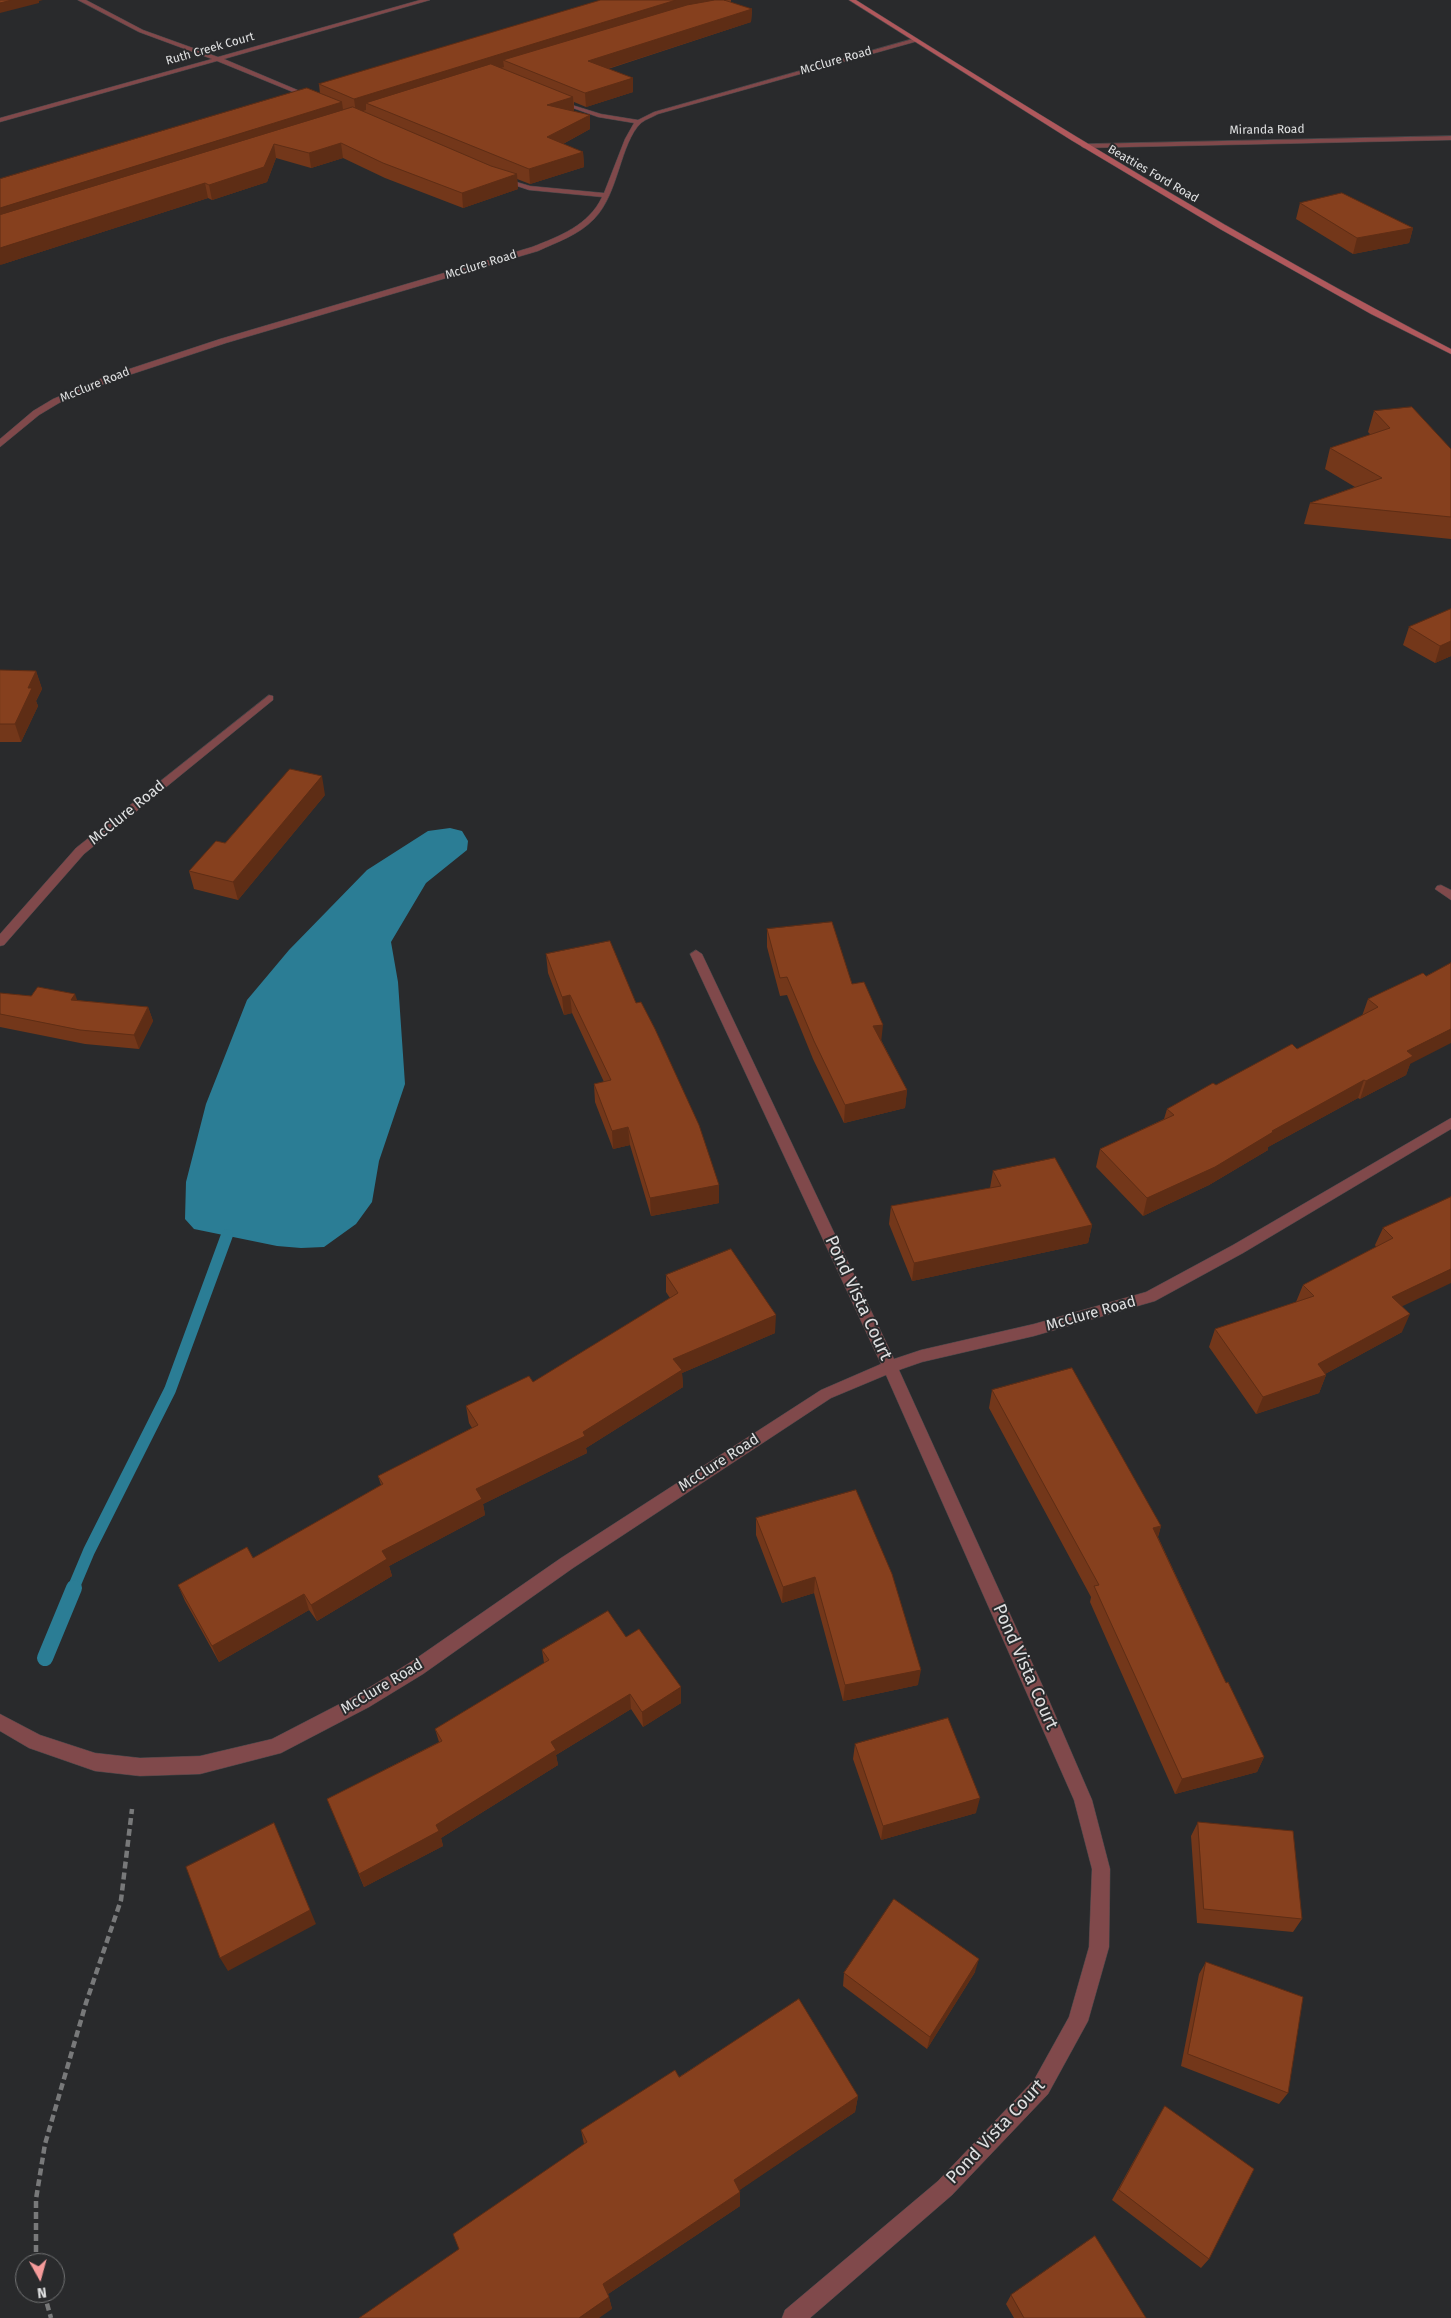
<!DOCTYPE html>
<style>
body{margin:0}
#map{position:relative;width:1451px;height:2318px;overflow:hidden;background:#292a2c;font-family:"Fira Sans",sans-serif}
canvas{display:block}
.north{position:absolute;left:15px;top:2253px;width:50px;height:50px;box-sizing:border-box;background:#292a2c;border:1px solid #727374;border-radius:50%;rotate:173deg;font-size:14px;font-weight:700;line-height:20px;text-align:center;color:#dfe0e1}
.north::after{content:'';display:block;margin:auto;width:18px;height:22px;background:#f59b9b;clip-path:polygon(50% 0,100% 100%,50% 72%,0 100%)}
</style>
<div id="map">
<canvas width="1451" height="2318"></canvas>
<div class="north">N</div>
</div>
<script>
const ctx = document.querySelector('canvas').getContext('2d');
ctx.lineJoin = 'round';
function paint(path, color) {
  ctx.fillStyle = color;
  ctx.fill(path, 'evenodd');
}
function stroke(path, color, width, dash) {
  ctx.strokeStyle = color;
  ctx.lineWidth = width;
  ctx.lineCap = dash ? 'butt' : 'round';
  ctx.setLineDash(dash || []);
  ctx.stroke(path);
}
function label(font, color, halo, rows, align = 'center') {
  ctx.font = font + ' "Fira Sans",sans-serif';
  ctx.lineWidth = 4;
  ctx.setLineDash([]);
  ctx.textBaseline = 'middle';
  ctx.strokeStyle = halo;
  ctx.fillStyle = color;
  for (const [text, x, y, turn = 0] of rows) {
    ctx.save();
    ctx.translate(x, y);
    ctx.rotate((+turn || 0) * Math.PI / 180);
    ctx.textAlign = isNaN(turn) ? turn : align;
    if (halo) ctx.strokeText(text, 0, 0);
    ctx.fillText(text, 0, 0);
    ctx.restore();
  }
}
const water = new Path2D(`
 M450 828 462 831 468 841 467 850 426 883 391 942 398 982 405 1084 379 1161 372 1202 356 1224 324 1247 301 1248 277 1246 194 1229 185 1219 186 1182 206 1104 247 1000 289 950 367 870 428 831Z`);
const streamFar1 = new Path2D(`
 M73 1589 89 1551 170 1390 227 1235`);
const stream = new Path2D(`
 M45 1658 74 1588`);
const path = new Path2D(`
 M36 2263V2199L45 2144 86 2003 121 1900 132 1809
 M44 2293 51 2318`);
const minor = new Path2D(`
 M78 0H86L143 30 218 57 420 0H430L224 59 314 97V99H310L217 61 0 122V118L212 59 139 32Z
 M916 38 918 41 658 114C653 117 646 119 641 123 620 143 619 194 594 219 579 235 557 242 538 251L226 343 111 381 59 403 39 415 0 447V439L33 411 53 399 105 377 220 339 532 247C560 236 589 225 602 197L529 190 496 179 500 177 530 186 604 193 625 139 634 123 598 117 556 102V100L601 114 638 120 654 112Z
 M1451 136V140L1084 148 1081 146 1084 144Z
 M269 695 273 696V700L84 854 4 945 0 946V934L76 848Z
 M1441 885 1451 890V900L1435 889 1437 886Z
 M696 950 702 954 894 1359 921 1350 1034 1324 1146 1292 1233 1245 1451 1118V1129L1243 1253 1155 1301 1034 1336 922 1362 899 1370 1044 1689 1092 1800 1110 1869 1109 1947 1088 2021 1048 2094 952 2195 810 2318H782L785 2310 938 2181 1034 2080 1069 2017 1089 1947 1092 1869 1074 1800 886 1375 831 1398 573 1568 423 1674 369 1707 281 1753 200 1774 140 1776 95 1771 29 1748 0 1731V1714L40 1735 95 1753 140 1758 200 1756 272 1739 357 1695 411 1662 561 1558 821 1390 881 1364 690 954Z`);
const secondary = new Path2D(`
 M849 0H856C1051 123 1247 243 1451 349V354L1371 314 1220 229 1071 140Z`);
const wall = new Path2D(`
 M601 0H731V3L752 9 751 22 608 69 633 92 586 107 574 102V111H573L590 115V129L563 144 583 152 584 167 530 184 517 179 518 189 463 208 385 178 343 158 311 168 276 158 267 182 212 200 208 198 0 265 320 94 319 84Z
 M1300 203 1413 228 1409 243 1353 254 1296 219Z
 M1374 411 1451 449V539L1304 524 1310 503 1355 487 1325 469 1330 448 1371 435 1368 432Z
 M1451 609V656L1435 663 1403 645 1409 627Z
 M0 670 36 671 42 689 36 701 38 706 21 742H0Z
 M325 795 238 900 194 889 189 871 225 843Z
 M767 929 852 984 907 1090 905 1108 844 1123 813 1059 787 995 780 996 767 947Z
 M546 954 719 1203 651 1216 630 1145 613 1149 595 1102 594 1084 604 1082 572 1013 564 1015 548 973Z
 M1423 973 1410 1064 1406 1075 1360 1099 1358 1098 1268 1147V1150L1209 1185 1143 1216 1096 1167 1100 1149 1164 1119 1167 1109 1297 1049 1362 1016 1368 999Z
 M0 993 148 1007 153 1021 139 1049 85 1044 0 1027Z
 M993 1171 1092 1225 1088 1243 912 1281 889 1224 891 1206 990 1188Z
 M1451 1197 1402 1306V1332L1325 1374 1326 1375 1319 1393 1256 1414 1209 1347 1215 1329 1296 1302 1303 1285 1376 1247 1375 1245 1383 1228Z
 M666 1275 775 1333 682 1373 683 1387 586 1448 587 1453 483 1504 485 1515 389 1566 392 1576 317 1621 309 1610 219 1662 185 1601 178 1585 253 1558 381 1485 378 1476 472 1428 469 1423 466 1406 533 1382 670 1298 666 1292Z
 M992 1390 1161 1526 1158 1537 1226 1683 1264 1757 1257 1772 1175 1794 1090 1602 1091 1597 989 1408Z
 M756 1518 892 1574 918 1685 843 1701 814 1593 782 1603 756 1535Z
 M626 1637 681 1703 643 1727 631 1709 556 1755 558 1765 441 1838 443 1846 364 1887 327 1799 439 1742 435 1729 544 1663 542 1650Z
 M855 1744 976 1813 881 1840 853 1759Z
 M1198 1822 1302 1919 1293 1932 1197 1923 1191 1836Z
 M1206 1962 1288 2093 1279 2104 1181 2066 1199 1974Z
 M975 1972 927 2049 843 1986 844 1973Z
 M679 2077 858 2096 855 2112 739 2190 740 2206 608 2294 612 2309 459 2249 584 2144 581 2130Z
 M1165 2106 1209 2259 1201 2268 1112 2200 1158 2117Z
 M1011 2295 1146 2318H1014L1006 2304Z`);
const shadedWall = new Path2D(`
 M11 0H43L39 1V3L0 13V3Z
 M676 0H720L503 60 504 67 375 107 366 103V110L356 113 354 99Z
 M752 9 751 22 588 75V61Z
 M633 78V92L586 107 585 93Z
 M573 97 574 111 548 119 547 105Z
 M342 102 344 117 0 224V208Z
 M590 115V129L548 152 547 137Z
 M341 143 343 158 311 168 309 153Z
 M274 144 276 158 267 182 212 200 209 185Z
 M583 152 584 167 530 184 529 169Z
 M517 174 518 189 463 208 462 193Z
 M205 183 208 198 0 265V248Z
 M1413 228 1409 243 1353 254 1357 238Z
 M1451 641V656L1435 663 1440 646Z
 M36 671 42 689 36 701 38 706 21 742 15 724 28 688Z
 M322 776 325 795 238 900 233 882Z
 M75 994 80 1008 71 1000Z
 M570 995 572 1013 564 1015 562 997Z
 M148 1007 153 1021 139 1049 134 1035Z
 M883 1025 881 1043 873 1026Z
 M1451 1029V1043L1410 1064 1406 1075 1360 1099 1366 1081 1407 1051Z
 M1364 1080 1358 1098 1268 1147V1150L1209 1185 1143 1216 1147 1198Z
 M907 1090 905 1108 844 1123 845 1105Z
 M628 1127 630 1145 613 1149 612 1131Z
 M719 1185V1203L651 1216 650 1198Z
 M1092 1225 1088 1243 912 1281 914 1263Z
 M1451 1269V1283L1384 1315 1392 1297Z
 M1410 1314 1402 1332 1314 1380 1326 1375 1319 1393 1256 1414 1263 1397 1318 1364Z
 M776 1315 775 1333 682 1373 683 1387 586 1448 587 1453 483 1504 485 1515 389 1566 392 1576 317 1621 311 1605 382 1551 476 1489 583 1432 673 1359Z
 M1161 1526 1156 1542 1153 1528Z
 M815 1577 814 1593 782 1603 783 1587Z
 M304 1594 309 1610 219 1662 212 1646Z
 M921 1670 918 1685 843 1701 845 1685Z
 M681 1687V1703L643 1727 642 1712Z
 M630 1694 631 1709 556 1755 558 1765 441 1838 443 1846 364 1887 359 1874 436 1825 551 1742Z
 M1264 1757 1257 1772 1175 1794 1182 1779Z
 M980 1798 976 1813 881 1840 883 1826Z
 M274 1823 316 1924 228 1971 220 1958Z
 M979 1959 975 1972 927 2049 930 2037Z
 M858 2096 855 2112 734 2194V2180Z
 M740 2192V2206L605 2296 603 2284Z
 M609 2297 612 2309 599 2318H579Z`);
const building = new Path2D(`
 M0 0H12L0 3Z
 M601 0H676L354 99 319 84Z
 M715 0H726H724L752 9 588 61 633 78 585 93 503 60 687 5Z
 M491 64 573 97 547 105 590 115 547 137 583 152 529 169 366 103Z
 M307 88 342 102 0 208V179Z
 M353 107 491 166 517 174 462 193 383 163 341 143 309 153 274 144 264 167 209 185 205 183 0 248V215Z
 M1342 193 1413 228 1357 238 1300 203Z
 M1412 407 1451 449V517L1310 503 1382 478 1330 448 1390 428 1374 411Z
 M1451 609V641L1440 646 1409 627Z
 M0 670 36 671 28 688H32L15 724H0Z
 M290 769 322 776 233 882 189 871 216 841 225 843Z
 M832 922 852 984 864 982 883 1025 873 1026 907 1090 845 1105 814 1041 787 977 780 978 767 929Z
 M610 941 636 1003 641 1002 655 1029 699 1125 719 1185 650 1198 628 1127 612 1131 594 1084 611 1080 570 995 562 997 546 954Z
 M1451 963V1029L1407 1051 1413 1056 1366 1081 1364 1080 1272 1131 1273 1132 1215 1167 1147 1198 1100 1149 1174 1115 1167 1109 1213 1083 1216 1085 1292 1044 1297 1049 1378 1007 1368 999 1423 973 1426 976Z
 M38 987 75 994 71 1000 148 1007 134 1035 80 1030 0 1014V993L31 996Z
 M1055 1158 1092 1225 914 1263 891 1206 1001 1186 993 1171Z
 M1451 1197V1269L1392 1297 1410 1314 1318 1364 1326 1375 1263 1397 1215 1329 1314 1296 1303 1285 1393 1238 1383 1228Z
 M731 1249 776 1315 673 1359 682 1370 583 1432 585 1436 476 1489 482 1499 382 1551 387 1559 311 1605 304 1594 212 1646 178 1585 247 1547 253 1558 383 1484 378 1476 478 1425 466 1406 529 1376 533 1382 678 1293 666 1275Z
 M1072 1368 1161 1526 1153 1528 1226 1683 1228 1682 1264 1757 1182 1779 1094 1586 1099 1585 992 1390Z
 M856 1490 892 1574 921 1670 845 1685 815 1577 783 1587 756 1518Z
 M608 1611 626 1637 639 1629 681 1687 642 1712 630 1694 551 1742 556 1750 436 1825 439 1831 359 1874 327 1799 442 1741 435 1729 549 1660 542 1650Z
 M948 1718 980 1798 883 1826 855 1744Z
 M1198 1822 1293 1831 1302 1919 1204 1909Z
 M274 1823 310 1910 220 1958 186 1867Z
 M894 1899 979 1959 930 2037 844 1973Z
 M1206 1962 1303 1997 1288 2093 1188 2054Z
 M799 1999 858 2096 734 2180 740 2192 603 2284 609 2297 579 2318H359L459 2249 453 2234 587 2142 581 2130 675 2070 679 2077Z
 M1165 2106 1254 2169 1209 2259 1119 2190Z
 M1095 2236 1146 2318H1024L1011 2295Z`);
const farStreetnames = [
 ["Ruth Creek Court",210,49,-16],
 ["McClure Road",836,61,-16],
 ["Miranda Road",1267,130,-1],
 ["Beatties Ford Road",1153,174,30],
 ["McClure Road",481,265,-17],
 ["McClure Road",95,385,-22]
];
const streetNames = [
 ["McClure Road",127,813,-39],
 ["McClure Road",1091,1314,-16],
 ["McClure Road",719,1463,-33],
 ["McClure Road",382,1687,-31]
];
const nearStreetnames = [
 ["Pond Vista Court",858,1298,65],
 ["Pond Vista Court",1025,1667,66],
 ["Pond Vista Court",996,2132,-47]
];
paint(water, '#2b7d95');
stroke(streamFar1, '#2b7d95', 12);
stroke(stream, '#2b7d95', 16);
stroke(minor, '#464749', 1);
stroke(secondary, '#464749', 1);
stroke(path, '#78797a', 4.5, [7, 4]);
paint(minor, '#80494b');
paint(secondary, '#b0585c');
paint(wall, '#73371a');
paint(shadedWall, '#5e2d15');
paint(building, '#86401e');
stroke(building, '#5e2d15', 1);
label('12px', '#dfe0e1', '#292a2c', farStreetnames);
label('15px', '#dfe0e1', '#292a2c', streetNames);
label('18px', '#dfe0e1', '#292a2c', nearStreetnames);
</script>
